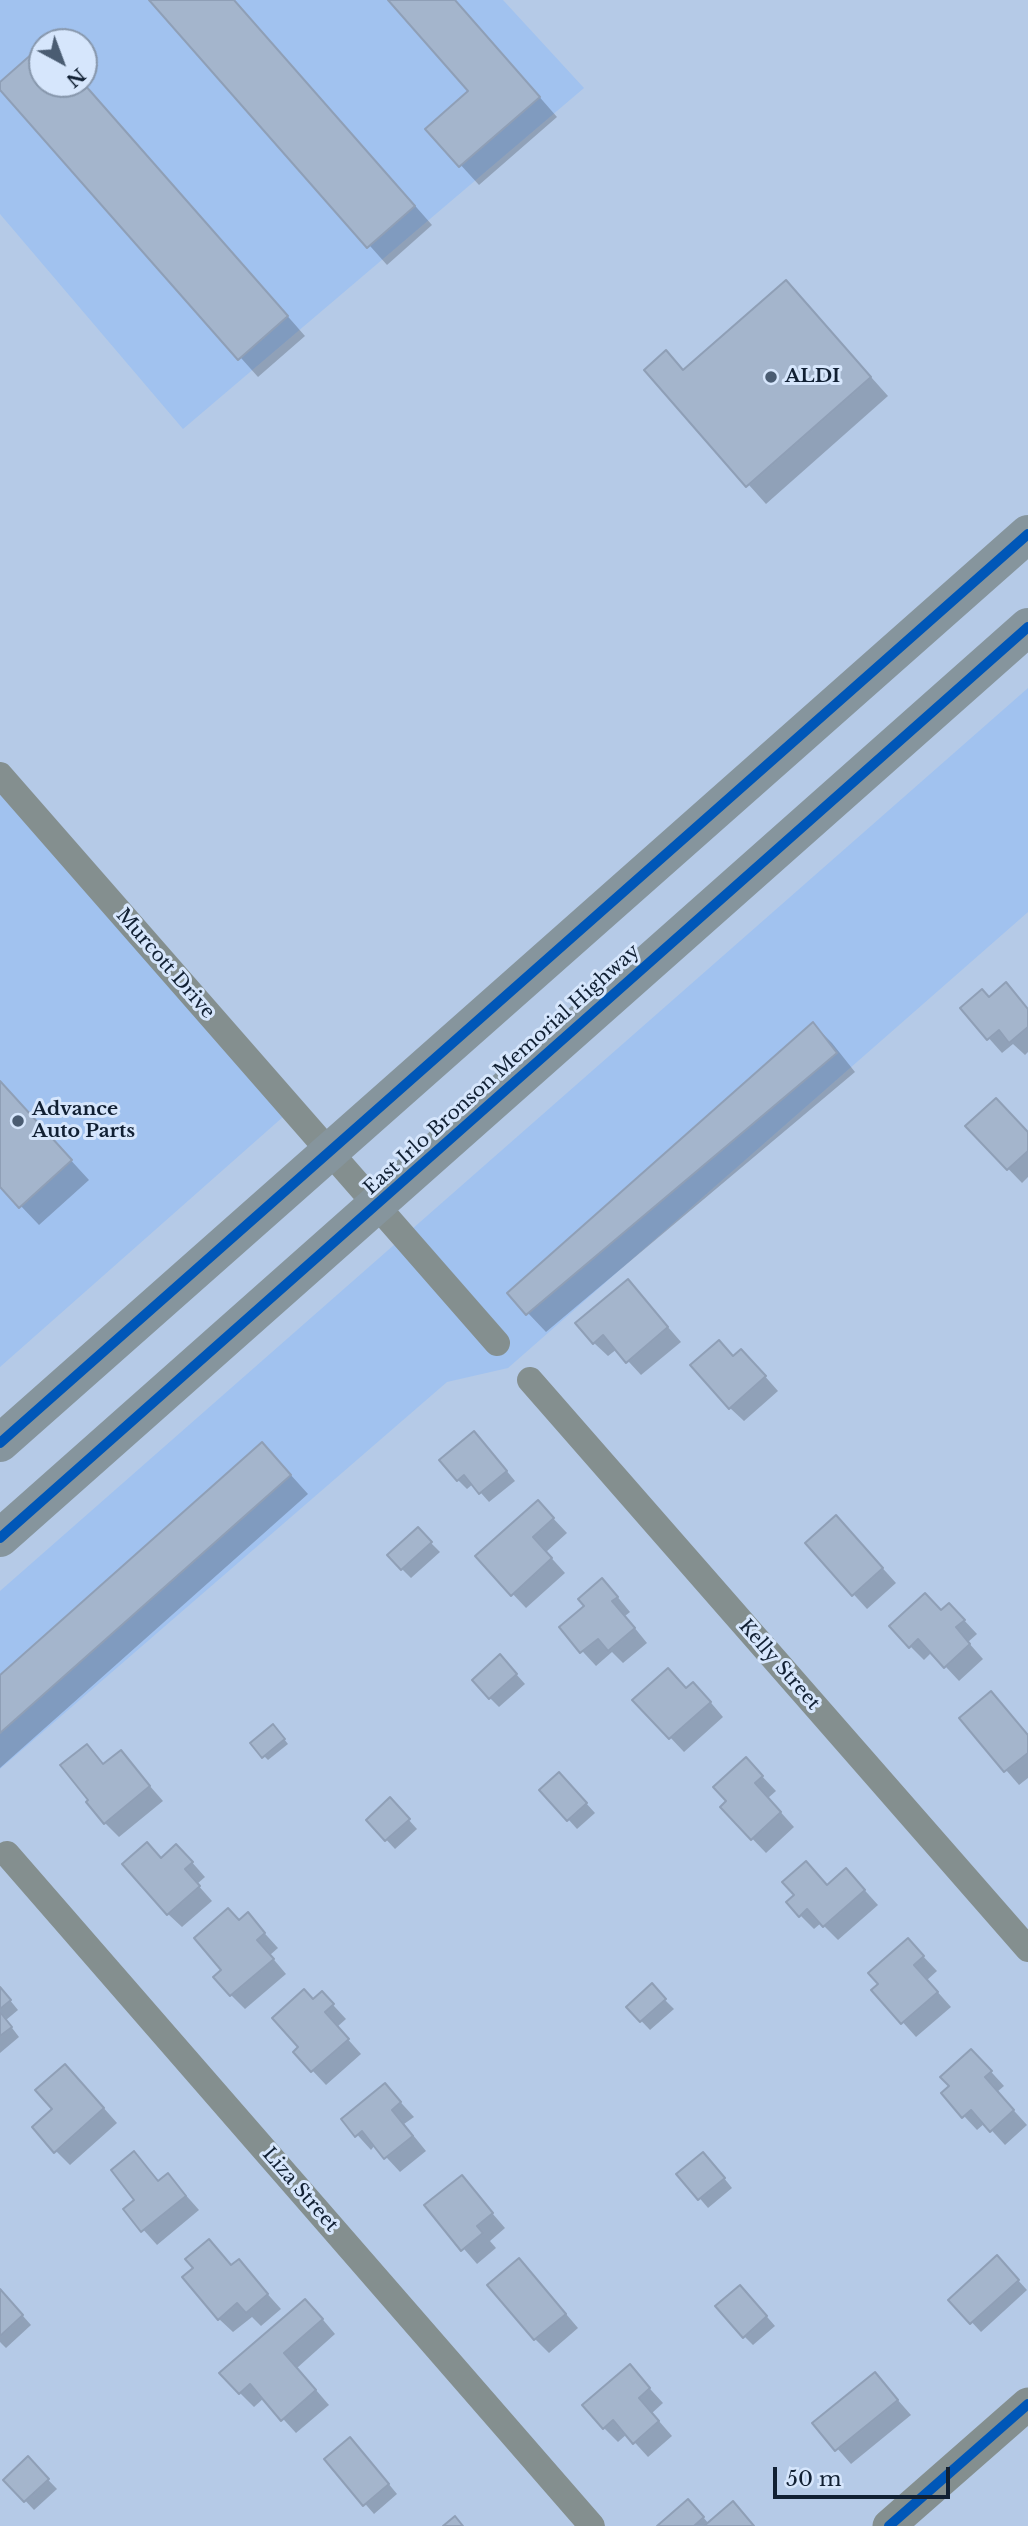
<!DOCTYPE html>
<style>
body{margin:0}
#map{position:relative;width:1028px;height:2526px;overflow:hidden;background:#b5cae7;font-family:"Libre Baskerville",serif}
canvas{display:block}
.north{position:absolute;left:28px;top:28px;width:70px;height:70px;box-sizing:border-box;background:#d6e6fc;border:2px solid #8797ac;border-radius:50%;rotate:139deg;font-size:19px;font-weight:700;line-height:28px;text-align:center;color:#112033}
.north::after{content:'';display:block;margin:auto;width:24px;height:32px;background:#4a5c72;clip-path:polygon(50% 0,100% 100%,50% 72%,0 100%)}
.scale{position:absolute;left:773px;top:2467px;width:177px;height:32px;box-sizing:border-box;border:4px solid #112033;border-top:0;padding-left:9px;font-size:21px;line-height:24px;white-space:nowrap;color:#112033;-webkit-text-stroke:5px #d6e6fc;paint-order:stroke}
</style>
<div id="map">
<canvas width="1028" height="2526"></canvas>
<div class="north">N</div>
<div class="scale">50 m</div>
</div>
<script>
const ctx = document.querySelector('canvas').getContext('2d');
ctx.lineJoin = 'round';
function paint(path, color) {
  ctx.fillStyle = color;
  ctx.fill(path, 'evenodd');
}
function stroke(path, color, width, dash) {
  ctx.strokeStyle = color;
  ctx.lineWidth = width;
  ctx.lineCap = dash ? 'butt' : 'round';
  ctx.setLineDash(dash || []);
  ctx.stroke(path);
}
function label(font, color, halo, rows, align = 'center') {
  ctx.font = font + ' "Libre Baskerville",serif';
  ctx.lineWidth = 6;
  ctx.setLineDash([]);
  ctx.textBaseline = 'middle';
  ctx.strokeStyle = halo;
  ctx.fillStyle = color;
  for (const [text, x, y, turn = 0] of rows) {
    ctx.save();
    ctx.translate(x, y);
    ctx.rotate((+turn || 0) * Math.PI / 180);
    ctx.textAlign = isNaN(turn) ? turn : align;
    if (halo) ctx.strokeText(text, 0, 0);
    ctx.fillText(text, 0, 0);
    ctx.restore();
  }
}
const built = new Path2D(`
 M0 0H503L584 88 183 429 0 214ZM42 42H84V84H42Z
 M1028 688V912L508 1368 447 1382 0 1769V1591Z
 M0 784 301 1101 0 1367Z`);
const shadow = new Path2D(`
 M151 0H234L432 225 387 265Z
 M391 0H455L557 117 479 185 428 129 471 91Z
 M42 47V84H84L305 336 258 377 0 88V84Z
 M786 282 888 396 766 504 646 370 666 353 684 371Z
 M1006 985 1028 1009V1052L1025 1055 1013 1044 1002 1053 962 1008 989 999Z
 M813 1024 832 1043 855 1072 546 1332 528 1313Z
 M0 1083 89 1180 39 1225 0 1184Z
 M967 1126 1028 1134V1177L1022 1183Z
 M628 1281 681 1342 641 1375 617 1349 608 1356 594 1343Z
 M734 1357 755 1365 778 1391 744 1421 730 1408Z
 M483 1442 515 1481 489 1502 473 1484 467 1489 458 1480Z
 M280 1463 308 1494 0 1768V1677Z
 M551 1516 567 1533 546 1552 565 1573 526 1608 478 1557Z
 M418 1530 440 1552 411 1578 402 1569Z
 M850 1532 896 1583 867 1609 807 1543Z
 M616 1595 630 1612 625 1616 647 1643 623 1663 612 1652 596 1666 561 1628Z
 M942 1612 963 1619 977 1634 968 1642 983 1659 959 1681 932 1652 924 1660 910 1646Z
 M509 1666 525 1684 499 1707 490 1698Z
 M687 1690 707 1698 723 1717 684 1752 635 1700Z
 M991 1693 1028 1734V1778L1019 1785 961 1718Z
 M277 1730 288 1744 268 1760 264 1756Z
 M86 1746 105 1766 121 1753 163 1801 119 1837 105 1823 91 1800Z
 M759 1773 776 1791 768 1798 794 1827 766 1853 722 1807Z
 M568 1783 595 1813 577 1829 542 1790Z
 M399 1809 417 1829 395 1849 368 1820Z
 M162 1859 190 1860 205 1877 197 1884 212 1901 182 1927 168 1914Z
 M820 1877 828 1886 860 1885 878 1905 838 1940 821 1923 814 1929 800 1915Z
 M248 1915 278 1948 270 1955 286 1974 245 2009 231 1995 239 1922Z
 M921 1954 937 1971 927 1980 951 2007 916 2037 874 1990Z
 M651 1986 674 2009 650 2030 628 2007Z
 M0 1988 18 2010 6 2020 19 2037 0 2053Z
 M322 1993 346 2019 337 2027 361 2054 326 2085 295 2052 301 2047 313 2001Z
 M985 2065 1004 2086 997 2092 1027 2125 1005 2145 985 2123 977 2130 964 2116Z
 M79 2080 117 2123 70 2165 56 2151 55 2109Z
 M385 2085 414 2117 404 2124 426 2151 400 2172 375 2145 371 2150 343 2119Z
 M134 2153 160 2182 168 2175 199 2210 157 2245 125 2209 137 2200Z
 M712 2163 732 2188 708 2208 679 2174Z
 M461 2177 505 2228 490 2241 496 2248 477 2264 427 2206Z
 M209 2242 232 2266 238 2261 281 2309 261 2326 252 2317 233 2332 219 2319 195 2269Z
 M1006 2267 1027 2290 981 2332 951 2300Z
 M533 2275 578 2328 549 2353 535 2339Z
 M0 2290 31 2325 6 2348 0 2342Z
 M749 2296 775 2326 753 2345 744 2336Z
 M319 2315 335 2334 297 2368 329 2405 296 2433 264 2398 254 2407 240 2393Z
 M630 2367 663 2403 652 2413 672 2436 648 2457 627 2434 618 2442 604 2428Z
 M875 2374 911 2415 851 2464 815 2423Z
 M359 2448 397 2494 374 2514 326 2459Z
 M28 2459 57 2489 34 2510 6 2480Z
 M697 2510 709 2524 754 2526H660Z`);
const building = new Path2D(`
 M149 0H234L415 206 367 248Z
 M388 0H455L540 97 459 167 425 129 468 91Z
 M42 45V84H84L288 316 238 360 0 90V82Z
 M786 280 871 377 746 487 644 370 666 350 683 370Z
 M1006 982 1028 1009V1027L1009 1043 999 1030 987 1040 960 1008 982 989 989 997Z
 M813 1022 837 1053 526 1315 507 1293Z
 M0 1081 72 1160 19 1208 0 1187Z
 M996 1098 1028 1132V1151L1007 1170 965 1126Z
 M628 1279 668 1327 626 1363 603 1335 593 1344 575 1323Z
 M719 1340 733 1356 741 1349 766 1376 729 1409 690 1365Z
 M474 1431 507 1471 479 1494 464 1475 457 1481 439 1460Z
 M262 1442 291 1475 0 1733V1675Z
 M538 1500 554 1518 533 1537 552 1558 511 1596 475 1556Z
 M836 1515 883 1568 852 1596 805 1543Z
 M418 1527 432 1542 401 1570 387 1555Z
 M602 1578 618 1597 612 1601 635 1628 608 1651 598 1639 580 1653 559 1627 584 1606 578 1599Z
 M925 1593 941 1610 949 1603 965 1620 956 1627 970 1644 944 1668 918 1639 909 1648 889 1626Z
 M500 1654 517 1674 489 1699 472 1680Z
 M668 1668 686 1688 693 1682 711 1702 669 1739 632 1700Z
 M991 1691 1028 1735V1753L1004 1772 959 1718Z
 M273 1724 285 1739 262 1758 250 1743Z
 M87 1744 103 1764 121 1750 150 1786 104 1824 86 1802 88 1800 60 1765Z
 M746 1757 763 1776 755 1783 781 1812 751 1840 720 1807 726 1801 713 1787Z
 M559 1772 587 1803 567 1821 539 1790Z
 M390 1797 410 1819 385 1841 366 1820Z
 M147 1842 161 1858 176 1844 193 1862 185 1869 200 1886 167 1915 122 1864Z
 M806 1861 827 1885 846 1868 865 1890 823 1927 807 1909 799 1917 786 1902 794 1895 782 1882Z
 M228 1908 239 1920 248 1912 265 1933 257 1940 274 1959 230 1996 213 1977 221 1970 194 1938Z
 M908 1938 924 1956 914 1965 938 1992 901 2024 871 1990 878 1984 868 1973Z
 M652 1983 666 1999 640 2022 626 2007Z
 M0 1987 11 2000 0 2009Z
 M304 1989 313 1999 322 1991 334 2004 325 2012 349 2039 311 2072 293 2052 298 2047 272 2018Z
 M0 2012 12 2027 0 2036Z
 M971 2049 992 2071 985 2077 1014 2110 990 2132 971 2110 962 2118 941 2093 949 2086 940 2077Z
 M65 2064 104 2108 54 2153 32 2127 52 2109 35 2090Z
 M385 2083 401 2102 392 2110 413 2136 384 2159 362 2131 355 2137 341 2119Z
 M134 2151 158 2181 168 2173 186 2196 141 2232 123 2209 134 2200 111 2170Z
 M703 2152 725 2178 698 2200 676 2174Z
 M462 2175 493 2213 477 2226 483 2233 461 2251 424 2205Z
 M209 2239 231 2265 239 2259 268 2294 246 2313 237 2303 218 2320 182 2277 193 2268 185 2259Z
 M997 2255 1019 2280 970 2324 948 2300Z
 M519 2258 566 2314 534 2340 487 2285Z
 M740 2285 767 2316 743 2338 715 2306Z
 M0 2289 23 2315 0 2336Z
 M305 2299 323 2319 284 2353 316 2390 281 2421 250 2384 239 2394 219 2373Z
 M630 2364 650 2388 639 2398 659 2421 633 2444 613 2420 603 2429 582 2405Z
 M875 2372 898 2400 835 2451 812 2423Z
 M350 2437 389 2484 363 2506 324 2459Z
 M28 2456 49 2479 24 2502 3 2480Z
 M688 2499 704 2517 694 2526H657Z
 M733 2501 754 2526H704Z
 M455 2516 463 2526H443Z`);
const minor = new Path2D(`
 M0 775 497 1343
 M530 1380 1028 1949
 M7 1854 592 2526`);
const tertiary = new Path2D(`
 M889 2526 1028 2404`);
const trunk = new Path2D(`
 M0 1443 1028 534
 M0 1538 1028 627`);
const cycleway = new Path2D(`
 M0 1443 1028 534
 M0 1538 1028 627
 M889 2526 1028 2404`);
const markers = [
 [771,377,7,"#4a5c72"],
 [18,1121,7,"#4a5c72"]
];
const poiNames = [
 ["ALDI",785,377],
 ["Advance",32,1110],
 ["Auto Parts",32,1132]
];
const streetNames = [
 ["Murcott Drive",165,964,49],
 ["East Irlo Bronson Memorial Highway",502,1070,-42],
 ["Kelly Street",779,1665,49],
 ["Liza Street",300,2190,49]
];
paint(built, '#a1c2ef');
paint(shadow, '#0003');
paint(building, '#a4b5cc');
stroke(building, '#8f9fb6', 2);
stroke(minor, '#848f8f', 26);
stroke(tertiary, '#848f8f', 33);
stroke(trunk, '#86959d', 38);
stroke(cycleway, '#0057b8', 10);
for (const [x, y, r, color] of markers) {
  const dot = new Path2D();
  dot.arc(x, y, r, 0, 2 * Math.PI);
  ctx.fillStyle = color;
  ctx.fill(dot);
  stroke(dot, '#d6e6fc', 2.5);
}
label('bold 19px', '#112033', '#d6e6fc', poiNames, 'left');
label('19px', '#112033', '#d6e6fc', streetNames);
</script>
